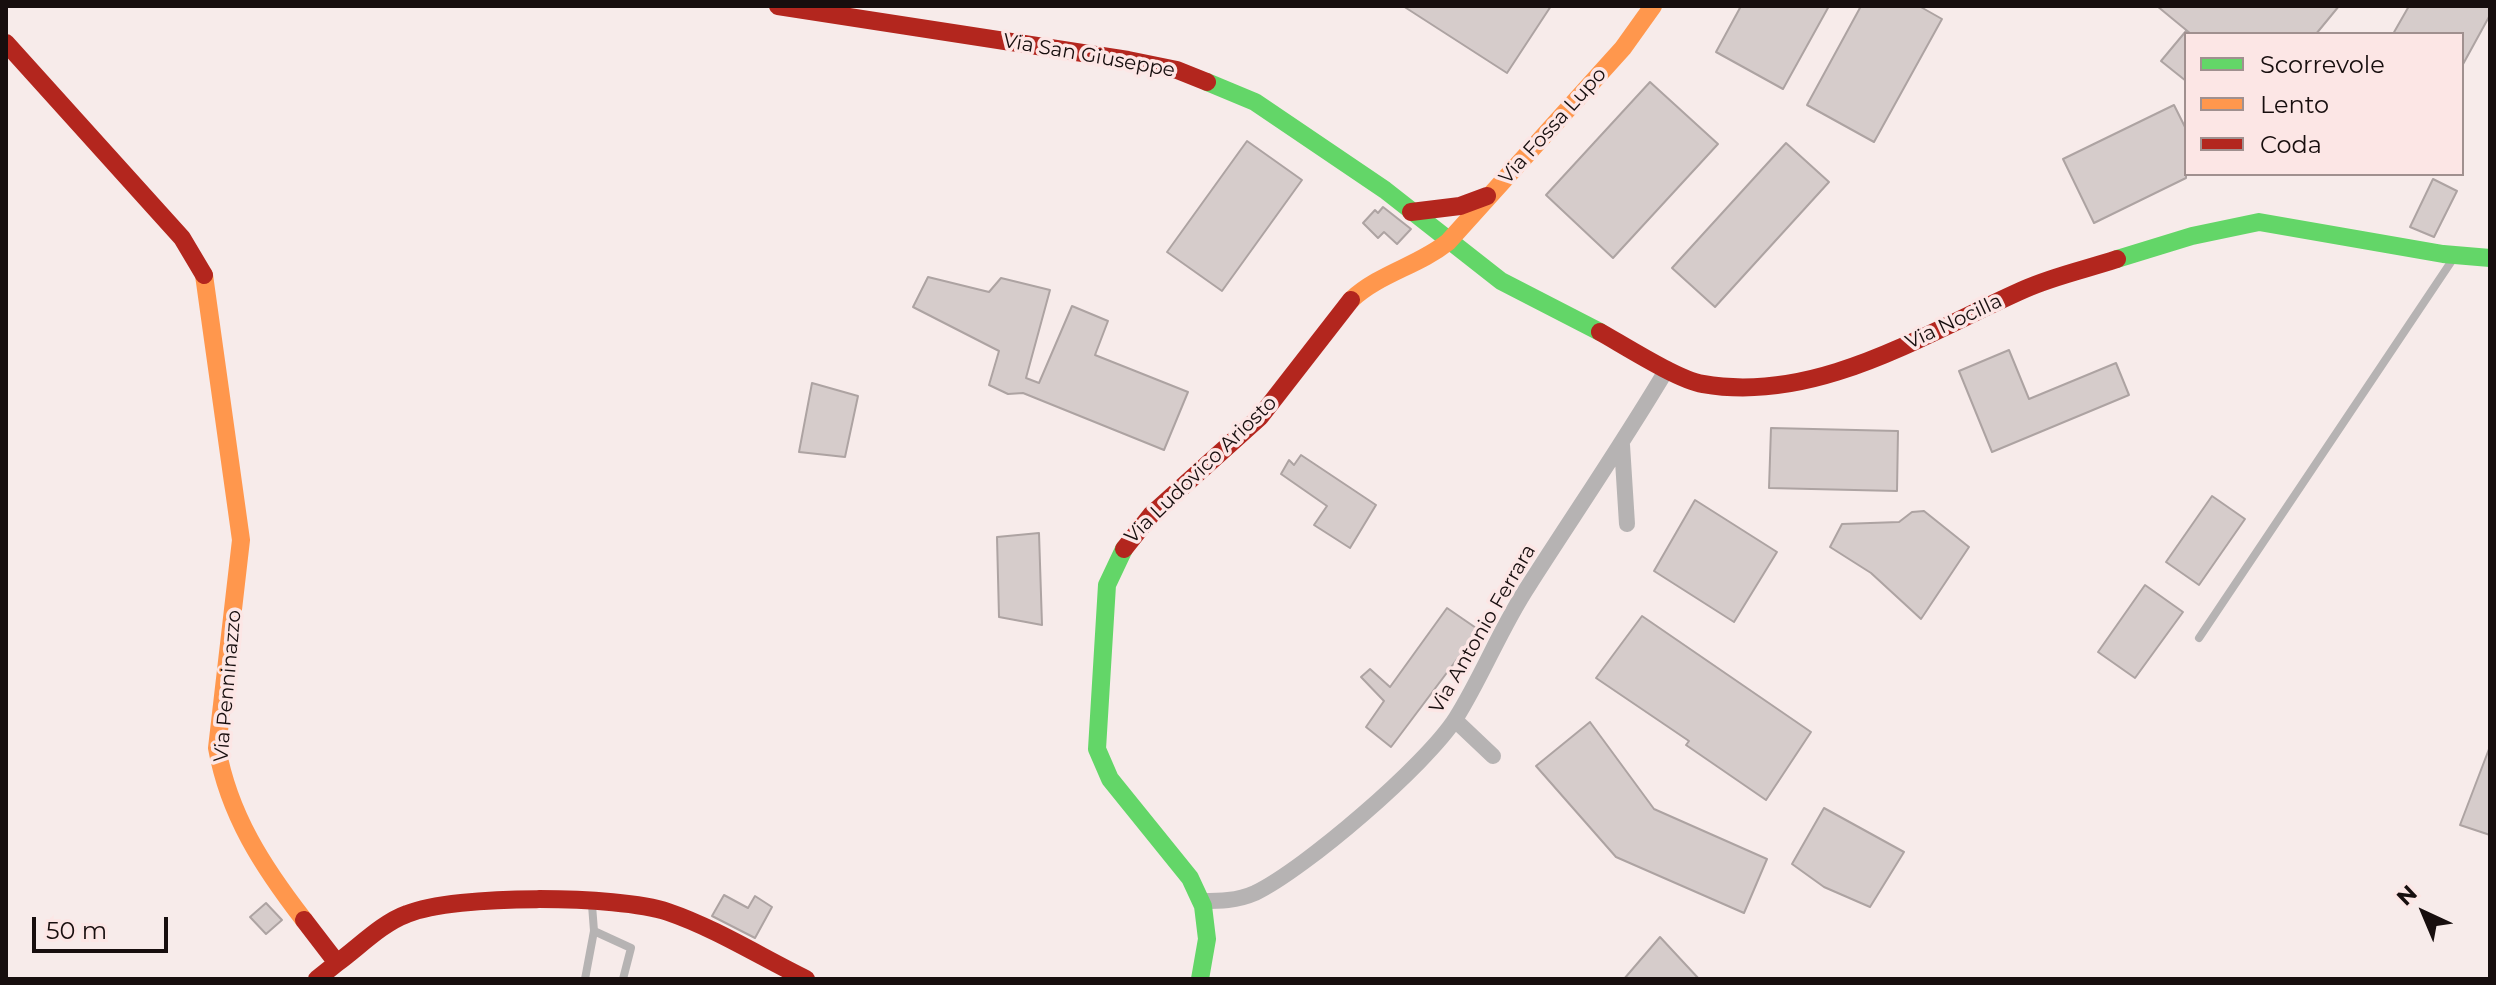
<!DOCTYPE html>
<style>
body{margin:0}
#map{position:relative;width:2496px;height:985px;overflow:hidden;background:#f7ebea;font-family:Montserrat,sans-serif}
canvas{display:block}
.frame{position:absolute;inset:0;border:8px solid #170e0e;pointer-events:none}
.legend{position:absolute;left:2184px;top:32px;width:280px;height:144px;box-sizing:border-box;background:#fce6e5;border:2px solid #a0908f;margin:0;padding:10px 14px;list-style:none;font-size:24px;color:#170e0e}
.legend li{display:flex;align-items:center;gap:16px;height:40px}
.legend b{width:40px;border:2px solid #a0908f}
.north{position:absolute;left:2384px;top:873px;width:80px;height:80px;-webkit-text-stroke:6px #fce6e5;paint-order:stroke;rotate:316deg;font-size:22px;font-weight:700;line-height:32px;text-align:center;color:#170e0e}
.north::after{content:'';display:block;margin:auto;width:28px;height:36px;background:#170e0e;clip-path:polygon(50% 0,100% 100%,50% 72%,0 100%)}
.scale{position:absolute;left:32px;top:917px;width:136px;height:36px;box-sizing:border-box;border:4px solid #170e0e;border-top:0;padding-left:10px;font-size:24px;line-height:28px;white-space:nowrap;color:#170e0e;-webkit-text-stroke:6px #fce6e5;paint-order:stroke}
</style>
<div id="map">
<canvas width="2496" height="985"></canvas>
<div class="frame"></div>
<ul class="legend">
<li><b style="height:10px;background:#63d668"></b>Scorrevole</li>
<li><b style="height:10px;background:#ff974d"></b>Lento</li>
<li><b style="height:10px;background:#b3261e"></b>Coda</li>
</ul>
<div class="north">N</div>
<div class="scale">50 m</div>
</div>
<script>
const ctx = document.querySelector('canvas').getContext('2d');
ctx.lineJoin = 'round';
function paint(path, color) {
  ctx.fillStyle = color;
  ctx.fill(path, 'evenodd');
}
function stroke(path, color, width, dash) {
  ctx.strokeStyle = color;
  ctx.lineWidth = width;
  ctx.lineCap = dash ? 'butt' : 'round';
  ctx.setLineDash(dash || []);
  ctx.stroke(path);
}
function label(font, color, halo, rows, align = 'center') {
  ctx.font = font + ' Montserrat,sans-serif';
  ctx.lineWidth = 7;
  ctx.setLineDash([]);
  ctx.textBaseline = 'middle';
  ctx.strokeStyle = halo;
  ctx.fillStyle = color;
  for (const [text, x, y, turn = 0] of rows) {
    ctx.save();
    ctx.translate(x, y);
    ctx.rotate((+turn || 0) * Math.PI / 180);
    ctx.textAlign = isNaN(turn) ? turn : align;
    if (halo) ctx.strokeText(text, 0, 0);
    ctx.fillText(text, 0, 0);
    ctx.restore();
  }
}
const building = new Path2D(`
 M1403 6H1551L1507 73Z
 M1741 6H1829L1783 89 1716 52Z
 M1861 6H1919L1942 19 1874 142 1807 105Z
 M2157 6H2339L2316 34H2191Z
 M2409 6H2490V15L2462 66V34H2393Z
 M2186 31V81L2161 61Z
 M1650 82 1718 144 1613 258 1546 195Z
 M2174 105 2186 129V178L2094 223 2063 159Z
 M1247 141 1302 180 1222 291 1167 252Z
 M1786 143 1829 182 1715 307 1672 268Z
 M2433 179 2457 191 2434 237 2410 227Z
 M1383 207 1411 229 1397 244 1384 232 1378 238 1363 223 1375 210 1378 213Z
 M928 277 989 292 1001 278 1050 290 1026 378 1039 383 1072 306 1108 321 1095 355 1188 392 1164 450 1023 393 1008 394 989 385 999 351 913 307Z
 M2009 350 2029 399 2116 363 2129 395 1992 452 1959 371Z
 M812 383 858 396 845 457 799 452Z
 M1771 428 1898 431 1897 491 1769 488Z
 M1301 455 1376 505 1350 548 1314 525 1327 506 1281 474 1289 460 1294 465Z
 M2212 496 2245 519 2199 585 2166 562Z
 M1695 500 1777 552 1734 622 1654 571Z
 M1924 511 1969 547 1921 619 1871 573 1830 547 1842 524 1899 522 1912 512Z
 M1039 533 1042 625 999 617 997 537Z
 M2145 585 2183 612 2135 678 2098 652Z
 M1447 608 1479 630 1391 747 1366 727 1384 701 1361 677 1370 669 1390 687Z
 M1642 616 1811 732 1766 800 1686 745 1689 741 1596 678Z
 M1590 722 1654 809 1767 859 1744 913 1616 857 1536 766Z
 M2489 749H2490V835L2460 825Z
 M1824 808 1904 852 1870 907 1824 887 1792 864Z
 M724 895 748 908 755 896 772 907 755 938 712 916Z
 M266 903 282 920 266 934 250 917Z
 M1660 937 1699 979H1624Z`);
const lane = new Path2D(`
 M2199 638 2453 259
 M594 931 631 948 623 979
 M585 979 594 931 592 905`);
const street = new Path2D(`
 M1622 445 1627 524
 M1455 720 1493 756
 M1201 901C1219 901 1237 901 1255 893 1305 869 1426 765 1456 718 1483 675 1501 627 1529 585 1575 513 1623 443 1667 369`);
const fast = new Path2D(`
 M1207 82 1255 102 1385 190 1501 281 1600 332
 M2117 259 2192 236 2259 222 2443 254 2490 258
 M1124 549 1107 585 1097 749 1110 779 1190 878 1203 906 1207 939 1200 979`);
const slow = new Path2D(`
 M204 275 241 540 217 748C229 815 263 867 304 920
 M1351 300C1380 273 1418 266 1448 242L1623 48 1653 6`);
const jam = new Path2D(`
 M778 6 1128 60 1177 70 1207 82
 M6 43 182 238 204 275
 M1411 212 1460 206 1487 196
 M1600 332C1625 346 1678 380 1703 384 1817 404 1925 333 2025 289 2054 276 2087 269 2117 259
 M1124 549 1151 515 1260 417 1351 300
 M304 920 337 963C359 947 382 923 407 914 456 894 617 895 668 912 715 928 761 957 806 979
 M317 979 337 963`);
const streetNames = [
 ["Via San Giuseppe",1089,56,10],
 ["Via Fossa Lupo",1553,126,-48],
 ["Via Nocilla",1954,322,-25],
 ["Via Ludovico Ariosto",1201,470,-44],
 ["Via Antonio Ferrara",1483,629,-60],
 ["Via Penninazzo",228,686,-85]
];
paint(building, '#d6cccb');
stroke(building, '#ada3a2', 2);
stroke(lane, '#b6b3b3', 8);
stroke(street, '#b6b3b3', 16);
stroke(fast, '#63d668', 18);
stroke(slow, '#ff974d', 18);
stroke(jam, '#b3261e', 18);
label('20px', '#170e0e', '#fce6e5', streetNames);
</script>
